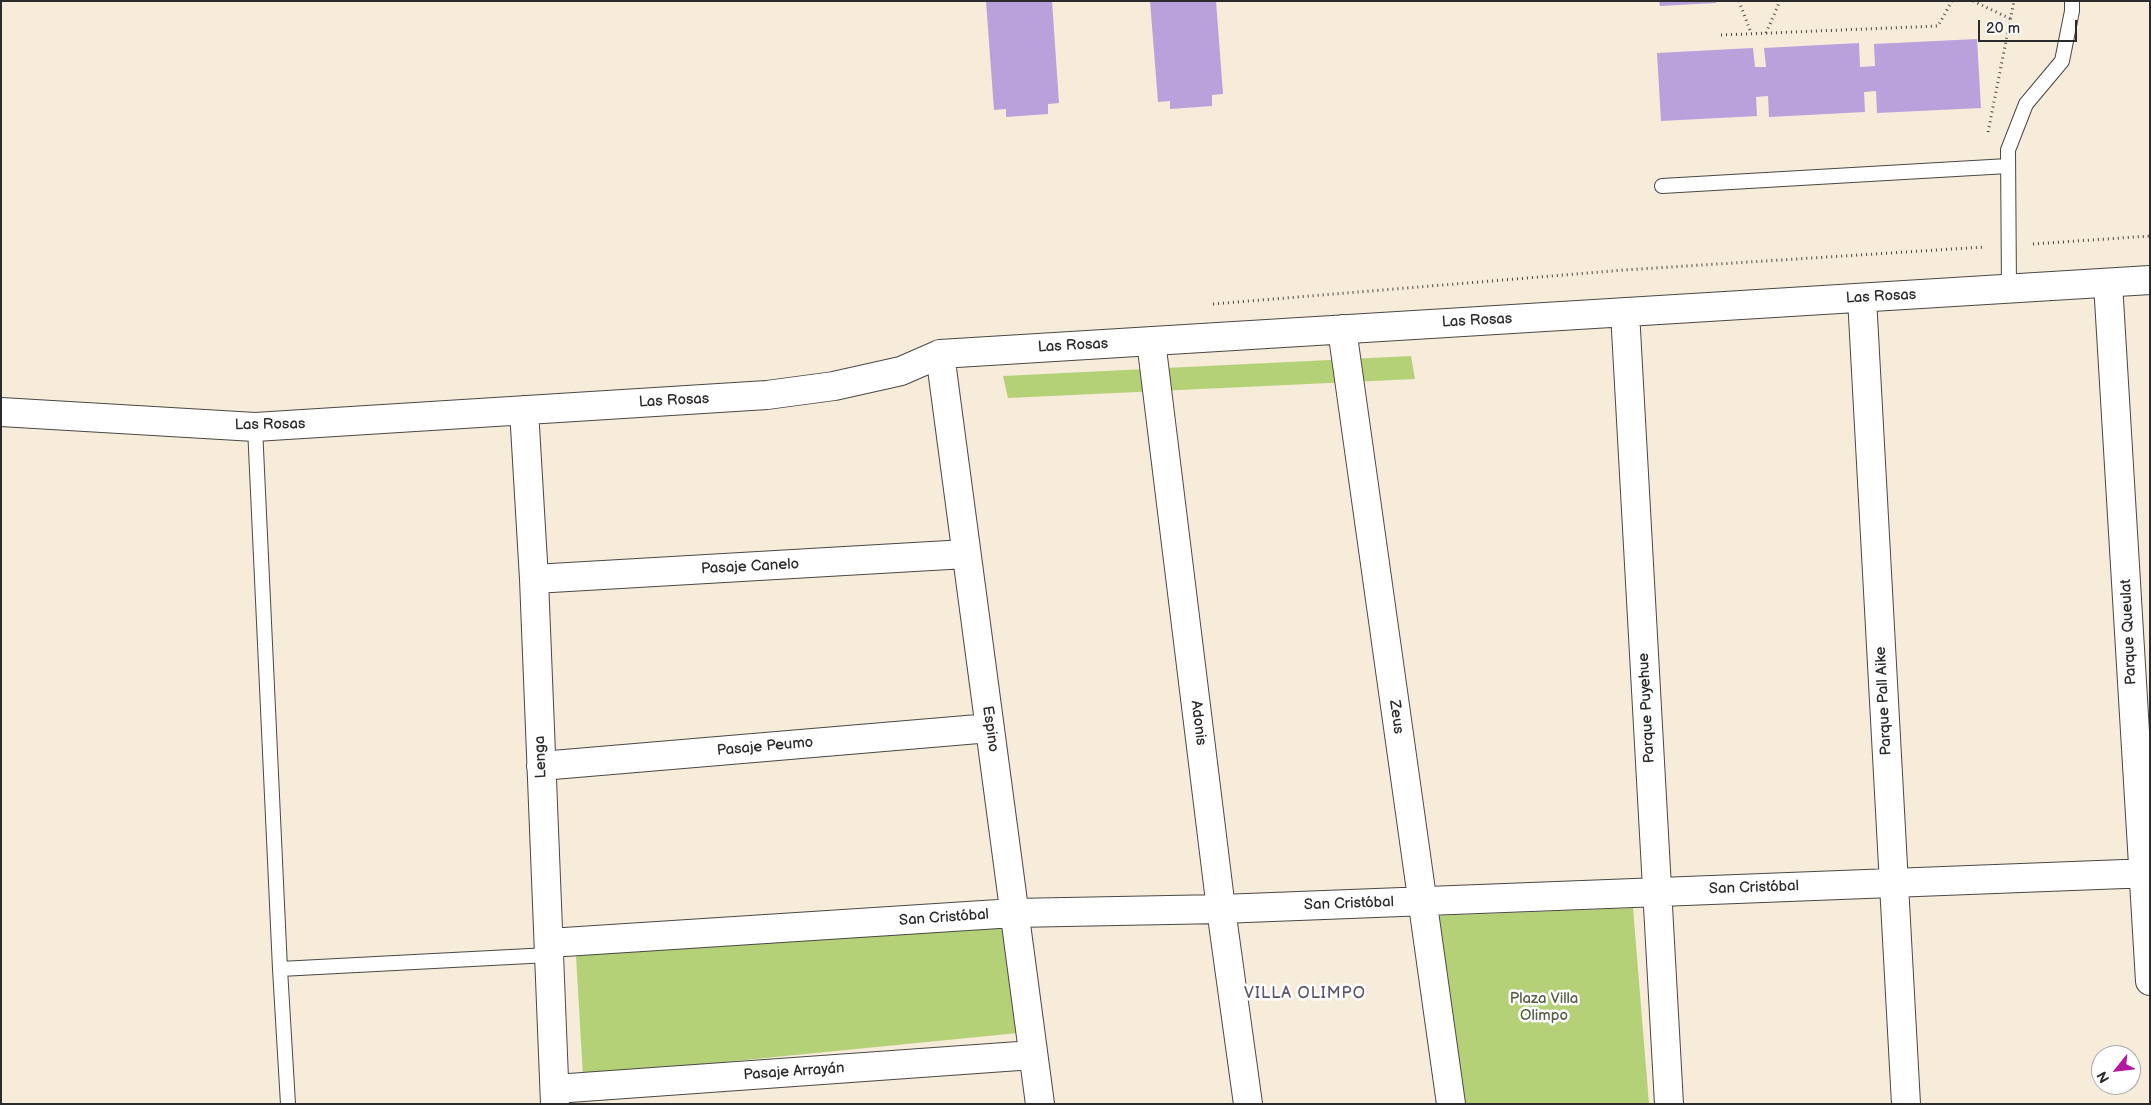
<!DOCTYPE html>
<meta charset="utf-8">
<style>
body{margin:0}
#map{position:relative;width:2151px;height:1105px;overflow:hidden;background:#f7ebd9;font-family:"Balsamiq Sans",sans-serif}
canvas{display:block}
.frame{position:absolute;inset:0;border:2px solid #2b2b2b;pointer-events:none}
.north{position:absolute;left:2091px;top:1045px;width:50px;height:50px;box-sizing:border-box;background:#fff;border:1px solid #aaa;border-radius:50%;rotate:241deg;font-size:14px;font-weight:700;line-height:20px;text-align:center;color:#2b2b2b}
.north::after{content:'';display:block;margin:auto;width:18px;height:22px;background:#b5179e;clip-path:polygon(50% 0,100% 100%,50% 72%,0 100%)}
.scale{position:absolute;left:1978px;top:20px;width:99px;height:22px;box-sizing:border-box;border:2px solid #2b2b2b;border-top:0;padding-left:6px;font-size:15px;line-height:18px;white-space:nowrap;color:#2b2b2b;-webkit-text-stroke:4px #fff;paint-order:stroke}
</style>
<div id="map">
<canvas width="2151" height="1105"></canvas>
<div class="frame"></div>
<div class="north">N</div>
<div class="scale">20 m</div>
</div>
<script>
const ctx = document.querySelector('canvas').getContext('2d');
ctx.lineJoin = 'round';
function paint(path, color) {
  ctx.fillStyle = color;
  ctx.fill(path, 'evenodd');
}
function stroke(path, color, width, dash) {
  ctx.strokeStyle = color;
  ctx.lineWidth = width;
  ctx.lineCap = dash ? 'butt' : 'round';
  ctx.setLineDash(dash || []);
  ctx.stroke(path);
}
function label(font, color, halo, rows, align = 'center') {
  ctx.font = font + ' "Balsamiq Sans",sans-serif';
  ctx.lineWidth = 5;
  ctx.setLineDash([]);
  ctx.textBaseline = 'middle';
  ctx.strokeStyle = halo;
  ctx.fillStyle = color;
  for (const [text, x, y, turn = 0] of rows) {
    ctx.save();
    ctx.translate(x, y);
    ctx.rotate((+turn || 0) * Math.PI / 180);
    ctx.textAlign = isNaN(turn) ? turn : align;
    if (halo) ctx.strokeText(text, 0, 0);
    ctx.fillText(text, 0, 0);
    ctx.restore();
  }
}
const green = new Path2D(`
 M1411 356 1415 379 1008 398 1003 376Z
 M1633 908 1649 1104H1456L1429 916Z
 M1002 921 1018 1033 583 1076 576 956Z`);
const building = new Path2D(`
 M986 1H1052L1059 103 1048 104V114L1006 117V109L994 110Z
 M1150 1H1216L1223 94 1212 95V106L1170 109V101L1158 102Z
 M1659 1H1716V3L1660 6Z
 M1977 39 1981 108 1877 113 1876 91 1864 92 1865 112 1769 117 1768 96 1756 97 1757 116 1661 121 1657 53 1753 48 1755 67H1766L1764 48 1859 43 1860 67 1875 66 1874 44Z`);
const path = new Path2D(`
 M1739 1 1751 33
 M1973 1 2011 19
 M1766 33 1780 1
 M1721 35 1938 26 1952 1
 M1988 132 2014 1
 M2033 244 2150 236
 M1213 304 1624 270 1984 247`);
const lane = new Path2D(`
 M1662 186 2008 166
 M2009 289 2008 150 2026 104 2062 61 2072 11V1
 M255 427 280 969 288 1104
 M280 969 549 955`);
const street = new Path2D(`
 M2108 283 2150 981
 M1862 298 1906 1104
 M1625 312 1669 1104
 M1342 329 1451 1104
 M1151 341 1221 909 1248 1104
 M940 354 1040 1104
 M524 410 534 579 555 1104
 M1 412 255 427 767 395 834 386 901 371 940 354 2150 280
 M534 579 966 554
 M541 766 990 728
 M549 943 1014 913 1221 909 2150 873
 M555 1089 1033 1055`);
const streetNames = [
 ["Las Rosas",1881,297,-3],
 ["Las Rosas",1477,321,-3],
 ["Las Rosas",1073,346,-3],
 ["Las Rosas",674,401,-3],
 ["Las Rosas",270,425,-1],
 ["Pasaje Canelo",750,567,-3],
 ["Parque Queulat",2129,632,-93],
 ["Parque Pall Aike",1884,701,-93],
 ["Parque Puyehue",1647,708,-93],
 ["Zeus",1396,717,82],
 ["Adonis",1198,723,83],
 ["Espino",990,729,82],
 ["Pasaje Peumo",765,747,-5],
 ["Lenga",541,757,-92],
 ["San Cristóbal",1754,888,-2],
 ["San Cristóbal",1349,904,-2],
 ["San Cristóbal",944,918,-4],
 ["Pasaje Arrayán",794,1072,-4]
];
const parkNames = [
 ["Plaza Villa",1544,999],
 ["Olimpo",1544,1016]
];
const neighbourhoodNames = [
 ["VILLA OLIMPO",1305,994]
];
paint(green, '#b5d177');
paint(building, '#b9a1dc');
stroke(lane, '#4a4845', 16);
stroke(street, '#4a4845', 30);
stroke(path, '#4a4845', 3, [1, 4]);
stroke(lane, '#fff', 14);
stroke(street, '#fff', 28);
label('15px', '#2b2b2b', '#fff', streetNames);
label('15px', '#545d42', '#fff', parkNames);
ctx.letterSpacing = '1px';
label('16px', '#5d5469', '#fff', neighbourhoodNames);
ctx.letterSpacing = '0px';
</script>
